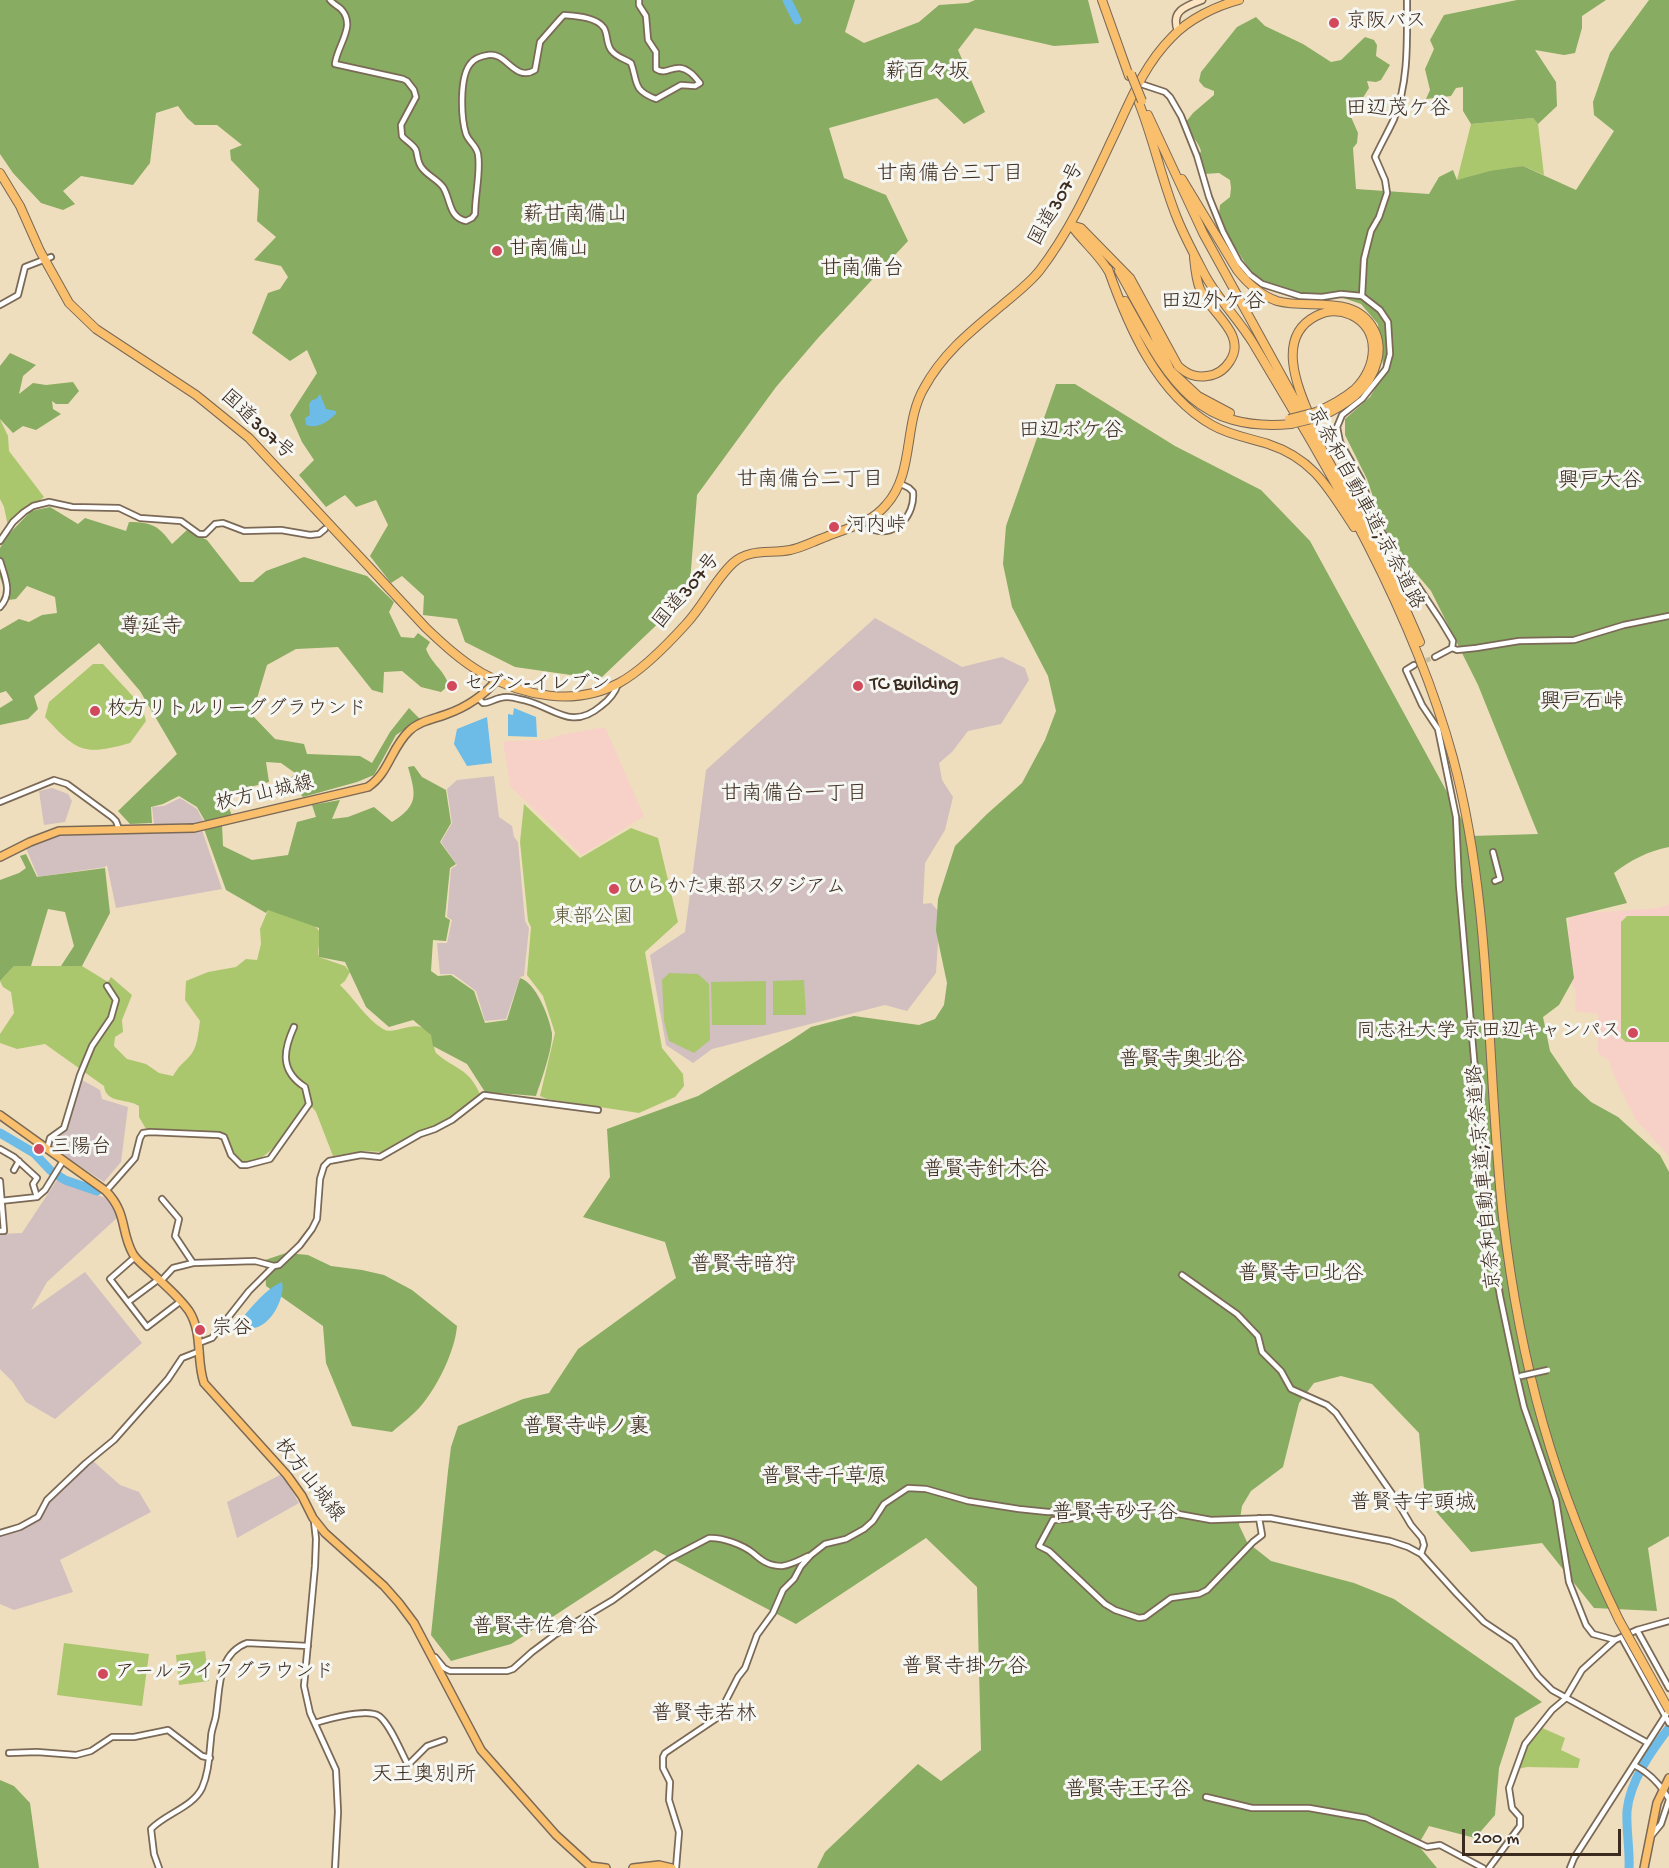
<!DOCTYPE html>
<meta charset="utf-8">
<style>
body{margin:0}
#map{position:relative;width:1669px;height:1868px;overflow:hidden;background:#eedebd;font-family:"Gochi Hand",sans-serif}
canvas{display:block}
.scale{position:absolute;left:1462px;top:1829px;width:159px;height:27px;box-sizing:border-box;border:3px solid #3b2a1e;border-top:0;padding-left:8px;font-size:18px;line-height:21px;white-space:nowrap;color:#3b2a1e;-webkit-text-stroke:4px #f6f6f2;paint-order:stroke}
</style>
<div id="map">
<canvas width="1669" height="1868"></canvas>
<div class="scale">200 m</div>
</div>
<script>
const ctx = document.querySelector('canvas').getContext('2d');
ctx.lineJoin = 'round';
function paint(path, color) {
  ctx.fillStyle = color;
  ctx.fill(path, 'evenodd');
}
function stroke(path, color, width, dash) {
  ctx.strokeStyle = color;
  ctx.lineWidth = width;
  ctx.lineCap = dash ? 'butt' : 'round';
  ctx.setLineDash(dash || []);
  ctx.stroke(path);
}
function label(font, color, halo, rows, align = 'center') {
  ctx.font = font + ' "Gochi Hand","Klee One",sans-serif';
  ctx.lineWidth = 6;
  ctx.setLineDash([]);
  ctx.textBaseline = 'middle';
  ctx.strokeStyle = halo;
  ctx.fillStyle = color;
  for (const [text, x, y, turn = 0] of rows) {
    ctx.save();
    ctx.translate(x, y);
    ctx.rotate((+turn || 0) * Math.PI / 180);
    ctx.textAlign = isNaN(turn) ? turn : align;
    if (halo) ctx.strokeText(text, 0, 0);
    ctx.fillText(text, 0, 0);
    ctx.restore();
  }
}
const built = new Path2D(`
 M605 727 644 816 582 855 510 786 503 741 548 740 559 735Z
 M1669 904V1156L1636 1120 1615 1078 1609 1061 1598 1053V1014L1575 1011 1576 990 1567 977 1569 914 1659 908Z`);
const industrial = new Path2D(`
 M875 618 962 667 1002 657 1025 668 1029 680 1001 724 968 731 952 752 939 763 942 780 953 797 945 830 925 863 923 904 931 903 940 913 936 973 907 1011 885 1005 712 1049 693 1063 666 1045 650 955 685 932 706 770Z
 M494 776 499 817 512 826 514 837 518 842 525 921 529 928 524 976 520 977 506 1019 485 1021 476 991 453 974H440L437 943H447L452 920 447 917 451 869 457 865 441 842 452 823 447 789 457 780Z
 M52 788 68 794 72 801 65 822 44 825 39 791Z
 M180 798 197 809 205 824H154L152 807 164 806Z
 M202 830 222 889 116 908 107 865 105 867 38 877 26 848 46 838 73 832Z
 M82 1080 100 1090 102 1099 128 1107 121 1162 104 1182 51 1147 52 1139 65 1127Z
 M57 1180 111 1200 118 1217 47 1282 31 1310 85 1272 142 1343 55 1419 26 1402 12 1381 0 1369V1234L22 1233Z
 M93 1461 120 1485 139 1492 151 1512 60 1560 73 1592 14 1610 0 1604V1533L42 1517 41 1514 49 1501Z
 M282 1474 299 1503 237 1538 227 1502Z`);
const green = new Path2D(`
 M1533 118 1538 124 1544 175 1523 166 1457 180 1471 124Z
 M0 419 8 436 9 451 44 497 8 526 4 507 0 499Z
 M93 664H103L142 706 146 721 130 743C84 756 77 752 45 717L49 702Z
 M524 804 580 858 631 828 658 838 678 922 645 952 662 1048 683 1074 684 1086 675 1097 639 1113 547 1099 540 1096 555 1033 543 996 527 975 531 927 528 921 520 842Z
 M268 910C279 913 317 920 320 933 321 940 317 949 319 957L345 966 350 972 345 981 340 985C354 998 366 1019 383 1029 396 1037 417 1015 431 1035 434 1039 433 1047 436 1053 455 1070 468 1067 480 1094L451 1117 430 1129 421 1131 383 1152 363 1151 333 1156 316 1112 313 1108 305 1105C297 1119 259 1179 238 1158 230 1150 231 1138 220 1132L146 1129 139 1117V1106C127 1098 106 1104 104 1086L45 1044 17 1049 0 1043V1034L14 1013 11 992 3 987 0 981 14 966H82L108 982 111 977 132 995 122 1020 123 1032 115 1037 114 1046 127 1059 146 1064 159 1073 173 1076C178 1067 181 1065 188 1058 198 1049 198 1033 200 1021L185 1000 186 981 208 972 236 967 246 959 257 960 261 944 260 929Z
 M1627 916H1669V1042H1626L1621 1038V922Z
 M669 973 698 974 709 984 710 1040 694 1053 669 1041 664 1021 662 980Z
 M804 980 806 1015H773V981Z
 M766 981V1025H712L711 982Z
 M64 1643 149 1654 142 1706 57 1695Z
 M205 1651 209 1681 179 1685 176 1655Z
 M1540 1727 1565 1738 1561 1750 1580 1759 1578 1768 1527 1767 1518 1769 1526 1746Z`);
const forest = new Path2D(`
 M0 0H855L845 32 864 43 919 22 939 5 968 3 975 0H1088L1099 43 1054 46 975 28 958 50 985 112 964 124 937 98 829 128 844 178 886 195 908 241 818 338 776 387 697 495 689 594 602 677 571 675 515 667 465 642 457 619 423 615 424 596 402 576 391 583 370 556 388 525 376 500 356 507 345 495 326 507 299 475 314 460 302 442 290 415 317 373 307 350 290 361 252 333 268 293 280 289 288 277 281 266 254 260 276 237 257 221 259 189 231 160 230 150 242 145 217 125H195L187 118 178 106 156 113 150 163 133 185 81 176 63 191 75 204 63 210 41 203 13 173 0 154Z
 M1517 0H1606L1582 16V28L1575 53 1564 55 1535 50 1556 82 1557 106 1538 124 1533 118 1471 124 1463 111V87L1456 88 1451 96 1426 99 1430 90 1425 69 1434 49 1430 40 1444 15Z
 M1649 0H1669V847C1648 851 1631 860 1614 873L1627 903 1566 918 1574 978 1559 1005 1543 1017 1550 1051 1574 1086 1591 1102 1618 1117 1660 1155 1669 1172V1536L1648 1548 1657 1611 1594 1608 1542 1543 1471 1552 1425 1499 1419 1433 1372 1384 1341 1376 1314 1383 1299 1403 1283 1467 1251 1491 1242 1506 1239 1525 1247 1542 1271 1561 1354 1583 1394 1599 1542 1702 1515 1718 1499 1768 1495 1815 1475 1838 1429 1826 1418 1845 1437 1868H817L825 1852 918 1764 941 1781 981 1750 977 1587 926 1538 796 1624 655 1550 511 1644 451 1661 431 1635 448 1471 451 1447 458 1426 523 1399 549 1393 578 1349 676 1278 665 1242 583 1217 610 1177 607 1129 698 1096 790 1041 811 1027 854 1016 919 1025 935 1019 944 1005 947 983 936 931 938 899 955 846 987 814 1022 783 1045 740 1056 711 1048 676 1012 607 1003 564 1006 526 1056 384H1075L1175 446 1261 490 1310 541 1471 836 1538 834 1478 685 1431 591 1409 565 1383 526 1367 479 1345 435V419L1370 397 1384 374 1378 324 1361 304 1338 296 1292 293 1272 286 1252 274 1227 234 1219 214 1220 205 1230 197 1231 188 1230 180 1219 173 1204 174 1197 160 1201 151C1198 140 1190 137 1186 122L1193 113 1214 95V91L1204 87 1199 81 1201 72 1237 27 1256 17 1265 26 1303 44 1331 62 1341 60 1365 37 1374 40 1377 45 1376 56 1390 65 1381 80 1376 82 1367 81 1369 88 1351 117 1358 133 1357 143 1353 148 1356 189 1429 194 1439 177 1453 170 1457 180 1490 171 1523 166 1576 190 1614 131 1594 115 1593 102 1610 53Z
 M10 353 36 365 23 376 19 394 33 383 46 385 73 382 79 391 68 404H56L52 401 53 409 61 414 36 430 23 426 13 433 0 419V366Z
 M50 507 78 524 85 518 126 531 129 522C152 522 159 526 172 544L187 530 207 540 240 582H253L266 571 304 557 367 576 394 602 389 612 401 637 414 638 418 633 430 642 426 649C433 666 442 667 449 685L441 692 421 687 402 671 384 672 383 693 372 690 338 647 296 649 267 665 252 715 275 739 304 744 307 754 360 756 372 763 390 732 409 708 420 719 396 735 374 775 357 782 303 797 289 781 295 773 281 763 266 762 269 782 224 794 232 816 205 821 197 807 179 796 163 804 151 807 152 823 130 824 118 811 177 754 140 691 99 643 34 696 38 709 28 719 0 725V708L13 700 6 691 0 693V630L19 619 29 622 42 615 57 613 55 597 27 586 16 599 8 600 0 577V548L8 535 31 511Z
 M414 766 422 777 446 790 451 823 440 842 456 864 450 868 445 917 450 920 446 941 433 940 431 971 438 976 451 975 474 991 485 1023 507 1020 520 978C536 983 549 1016 552 1033 553 1048 541 1081 536 1096L485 1092 467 1064 433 1046 431 1035 413 1020 389 1027 366 1007 345 962 319 957V928L268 910 266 913 226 890 204 829 222 825 223 846 252 860 288 855 297 822 316 817 312 805 340 800 332 819 348 817 374 807 392 822C419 805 416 795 408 767Z
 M26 854 37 877 105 868 110 913 82 966H61L74 946 65 912 48 909 31 966H14L0 981V880L19 873 26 868 20 856Z
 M286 1253 308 1255 331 1266 362 1270 384 1275 412 1290 457 1326C455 1351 437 1388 420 1407 412 1416 401 1424 392 1432L352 1426 326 1363 323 1326 266 1286 265 1260Z
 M0 1780 14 1786 30 1803 39 1868H0Z`);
const water = new Path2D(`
 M320 394 326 409 336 411V414C327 422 318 429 306 425L305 418 310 415 309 404 312 400 316 399Z
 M514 708 536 717 537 737 508 736V714L513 715Z
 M487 717 492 763 467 766 454 744 457 729Z
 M282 1282C286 1297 270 1328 252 1328 249 1328 244 1325 242 1324L240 1320C253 1306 265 1289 282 1282Z`);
const river = new Path2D(`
 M787 0 797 20
 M0 1133 34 1153 51 1171 65 1180 97 1191
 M1629 1868C1630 1849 1626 1830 1627 1811 1630 1781 1651 1751 1669 1728`);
const streetTunnel = new Path2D(`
 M1414 665 1435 657`);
const street = new Path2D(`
 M330 0C333 4 338 6 341 9 357 26 337 45 335 64L403 79 407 81 414 90 416 97 401 125 402 136C406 141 413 144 416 150 418 156 417 162 422 168 428 176 437 179 443 187 451 199 448 217 466 221L472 218 475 214C475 194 481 172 478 154 476 145 469 142 466 134 461 118 459 76 471 63 475 58 482 56 488 55 506 51 515 83 535 70L540 42 561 18 564 15C576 16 597 17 604 28 608 35 606 43 611 50 617 58 624 58 631 63 638 82 632 90 656 99L681 85 695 86 700 83C695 77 689 69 680 68 670 67 666 75 656 69V52L648 40 646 16 639 5V0
 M1138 83 1165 92 1170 97 1181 116 1197 156 1209 197 1223 232 1239 262 1250 275 1262 284 1300 296 1322 297 1341 294 1362 296 1380 310 1388 322 1390 354 1386 369 1362 399 1342 415 1337 427 1340 442 1361 479 1378 526 1441 621 1453 641 1452 648
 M1362 296 1364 259 1371 231 1379 217 1387 193 1385 180 1375 157C1381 144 1388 132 1394 119 1409 81 1407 40 1407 0
 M0 305 18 295 25 267 51 257
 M868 521 874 530C897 537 915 514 913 492L909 488 899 483
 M0 541 13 522 24 512 33 506 49 502 72 507 119 508 140 518 181 521 199 534H205L215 524 223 523 244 531 281 530 310 535 319 534 325 529
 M0 561C5 577 13 593 0 607
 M1435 657 1452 648 1457 650 1476 648 1519 641 1574 640 1624 625 1669 616
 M1414 665 1406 670 1422 705 1438 729 1456 817 1459 885 1478 1105 1480 1177 1500 1296 1517 1377 1524 1407 1556 1500 1569 1582 1586 1625 1593 1634 1615 1640 1637 1630 1669 1621
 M478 698 483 703C490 703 494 699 500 698 506 696 513 697 519 699 552 704 569 733 601 706 609 700 615 693 618 684
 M0 802 54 780 67 784 112 817 116 821 119 829
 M1493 852 1500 879 1495 881
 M0 1149 14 1157 37 1178 33 1184 37 1197
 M47 1149 50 1138 64 1128 80 1075 92 1046 111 1018 116 1000 107 986
 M14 1170 19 1161
 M106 1191 135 1158 140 1138 143 1133 150 1132 219 1135 224 1137 231 1155 241 1165H247L270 1159 309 1104 305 1087C280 1071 283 1051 294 1027
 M162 1199 179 1219 175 1236 193 1263
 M0 1201 37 1197 45 1190 63 1161
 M0 1231H4L0 1181
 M135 1257 110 1279 147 1327 181 1301
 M1182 1275 1237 1314 1258 1336 1262 1352 1281 1371 1291 1389 1327 1405 1336 1413 1395 1498 1411 1525 1422 1538 1424 1545 1421 1554
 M161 1281 173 1268 193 1263 255 1261 274 1266
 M128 1302 159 1279
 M199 1343 212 1338 249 1291 274 1266 279 1265 300 1245 312 1229 317 1219 320 1179 324 1166 329 1161 361 1155 380 1157 420 1134 435 1129 452 1120 484 1095 598 1110
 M1090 1511C1078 1519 1067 1519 1053 1520L1039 1546 1049 1551 1105 1604 1115 1610 1139 1618 1145 1617 1171 1598 1199 1594 1207 1590 1253 1542 1262 1535 1259 1518
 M314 1521 316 1539 315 1566 304 1686 310 1713 336 1770 338 1812 335 1868
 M0 1533 20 1527 38 1517 47 1500 86 1463 114 1440 168 1379 182 1358 200 1351
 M1637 1630 1669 1688
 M1622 1638 1669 1723
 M432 1657H435L444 1668 450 1671H507L513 1669 532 1652 556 1634 613 1600 669 1559 709 1538C722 1537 743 1545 753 1553 762 1561 769 1566 782 1566 791 1565 800 1560 808 1556
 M315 1723C328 1719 367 1708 379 1716 390 1724 401 1752 408 1765L427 1746 444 1740
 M9 1753 37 1752 76 1755 91 1751 112 1737H134L168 1730 202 1756 210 1758
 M1634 1765C1650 1773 1660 1784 1669 1799
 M1206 1797 1252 1808H1309L1366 1818 1427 1847 1440 1845 1483 1868
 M1652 1835 1661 1824 1669 1800
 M159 1868 154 1854 151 1829C165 1814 193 1807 202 1788 209 1772 209 1756 211 1738 211 1730 215 1723 216 1715 220 1689 217 1654 247 1643L308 1646
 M676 1868 679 1832 669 1800 670 1782 663 1768V1757L665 1753 717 1718 738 1677 745 1668 757 1635 773 1613 783 1590 794 1579 801 1566 811 1555 825 1544 846 1539 864 1529 873 1521 884 1504 908 1488 926 1489 968 1501 1019 1509 1048 1512 1145 1508 1211 1520 1270 1518 1390 1541 1408 1547 1421 1554 1457 1594 1484 1622 1514 1642 1538 1676 1552 1690 1648 1743
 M1489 1868 1520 1826V1817L1512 1808 1509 1788 1525 1744 1552 1710 1565 1699 1582 1670 1615 1640
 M1570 1868 1574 1858 1669 1710`);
const secondary = new Path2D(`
 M1178 31C1170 11 1186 6 1202 0`);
const primary = new Path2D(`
 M0 857 30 842 59 831 194 828 368 787C389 773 391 748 409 731 419 721 434 719 447 714 467 707 483 696 497 680
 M0 1115 106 1191C128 1214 120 1231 133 1254 138 1262 147 1268 153 1274 166 1286 179 1297 189 1311 203 1333 196 1360 204 1383L287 1475 302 1496 313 1518 325 1533 384 1586 399 1603 414 1623 481 1750 556 1835 590 1866 606 1868
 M633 1868 659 1865 672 1868
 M1644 1868 1657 1803 1669 1778`);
const highway = new Path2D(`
 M1102 0 1129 76
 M1139 103C1154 141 1162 181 1177 218 1185 238 1196 258 1206 277 1219 300 1239 320 1253 343 1332 475 1412 608 1453 758 1493 908 1486 1064 1503 1217 1520 1364 1554 1487 1619 1620
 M1148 115 1203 233 1388 569 1420 642
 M0 173 20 206 40 251 69 303 96 329 196 395 249 438 426 628C443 644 461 661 482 673 523 696 575 707 619 683 643 670 667 645 686 624 703 606 714 581 733 563 749 548 770 554 790 550 801 548 812 542 823 538 846 528 869 525 886 505 915 473 903 424 924 388 943 353 971 331 1001 306 1014 295 1030 283 1040 270 1073 227 1094 177 1117 129 1132 96 1146 63 1172 37 1189 19 1216 6 1239 0
 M1182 179 1237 270C1248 284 1260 295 1277 301 1309 310 1355 293 1374 330 1379 339 1380 351 1377 361 1370 390 1345 405 1320 417
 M1071 225 1081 228 1130 278 1178 366C1187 374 1195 378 1207 376 1217 375 1225 369 1230 361 1248 334 1209 312 1200 289 1196 280 1195 267 1194 257
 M1071 225C1083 242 1099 254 1109 272
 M1108 269C1128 326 1157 394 1212 425 1229 435 1249 438 1268 444 1314 459 1329 489 1354 527
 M1119 271 1153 332 1170 370 1198 396 1230 413
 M1125 301C1167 375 1193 433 1291 424
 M1311 419C1298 388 1275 337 1316 316 1327 310 1340 310 1351 315 1382 330 1377 368 1355 389 1343 399 1330 406 1316 412`);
const streetBridge = new Path2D(`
 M1521 1376 1548 1370`);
const highwayBridge = new Path2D(`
 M1131 74 1142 101
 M1289 419 1316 412
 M1291 424 1320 417
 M1619 1620 1669 1710`);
const markers = [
 [1334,23,6,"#d1495b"],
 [497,251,6,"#d1495b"],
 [834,527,6,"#d1495b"],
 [452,686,6,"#d1495b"],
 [858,686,6,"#d1495b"],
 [95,711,6,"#d1495b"],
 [614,889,6,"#d1495b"],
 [1633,1033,6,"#d1495b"],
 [39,1149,6,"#d1495b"],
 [200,1330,6,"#d1495b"],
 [103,1674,6,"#d1495b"]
];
const poiNames = [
 ["京阪バス",1346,23],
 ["甘南備山",509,251],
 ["河内峠",846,527],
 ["セブン-イレブン",464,686],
 ["TC Building",870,686],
 ["枚方リトルリーググラウンド",107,711],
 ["ひらかた東部スタジアム",626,889],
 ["同志社大学 京田辺キャンパス",1621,1033,"right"],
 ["三陽台",51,1149],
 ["宗谷",212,1330],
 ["アールライフグラウンド",115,1674]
];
const streetNames = [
 ["国道307号",1058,205,-61],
 ["国道307号",256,426,43],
 ["京奈和自動車道;京奈道路",1364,509,62],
 ["国道307号",688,592,-50],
 ["枚方山城線",265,795,-13],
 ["京奈和自動車道;京奈道路",1486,1177,-95],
 ["枚方山城線",308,1481,52]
];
const parkNames = [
 ["東部公園",593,919]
];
const neighbourhoodNames = [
 ["薪百々坂",927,74],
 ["田辺茂ケ谷",1398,111],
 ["甘南備台三丁目",950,176],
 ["薪甘南備山",575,217],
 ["甘南備台",862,271],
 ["田辺外ケ谷",1213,304],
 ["田辺ボケ谷",1071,433],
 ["甘南備台二丁目",810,482],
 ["興戸大谷",1600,483],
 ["尊延寺",151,629],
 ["興戸石峠",1582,704],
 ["甘南備台一丁目",794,796],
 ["普賢寺奥北谷",1182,1062],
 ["普賢寺針木谷",986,1172],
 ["普賢寺暗狩",743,1267],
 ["普賢寺口北谷",1301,1276],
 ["普賢寺峠ノ裏",586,1429],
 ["普賢寺千草原",824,1479],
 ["普賢寺宇頭城",1413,1505],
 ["普賢寺砂子谷",1115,1515],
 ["普賢寺佐倉谷",535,1629],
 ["普賢寺掛ケ谷",965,1669],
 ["普賢寺若林",704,1716],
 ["天王奥別所",424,1777],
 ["普賢寺王子谷",1128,1792]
];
paint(built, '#f7d1c7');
paint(industrial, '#d2bfc0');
paint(green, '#abc76e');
paint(forest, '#88ac61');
paint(water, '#6dbbe7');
stroke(river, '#6dbbe7', 9);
stroke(streetTunnel, '#caba9d', 4.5, [4.5, 2]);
stroke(street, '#7a6956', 8);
stroke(secondary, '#7a6956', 9);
stroke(primary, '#7a6956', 10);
stroke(highway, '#7a6956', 10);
stroke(street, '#fff', 4.5);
stroke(secondary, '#fde5c4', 6);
stroke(primary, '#f9bf6c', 7);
stroke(highway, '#f9bf6c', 8);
stroke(streetBridge, '#7a6956', 8, []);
stroke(highwayBridge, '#7a6956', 10, []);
stroke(streetBridge, '#fff', 4.5);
stroke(highwayBridge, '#f9bf6c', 8);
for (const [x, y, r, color] of markers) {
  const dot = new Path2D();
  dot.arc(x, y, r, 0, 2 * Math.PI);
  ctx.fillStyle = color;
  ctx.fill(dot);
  stroke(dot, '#f6f6f2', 2);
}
label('20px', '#3b2a1e', '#f6f6f2', poiNames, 'left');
label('20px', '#3b2a1e', '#f6f6f2', streetNames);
label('20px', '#5d5936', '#f6f6f2', parkNames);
label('21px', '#3b2a1e', '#f6f6f2', neighbourhoodNames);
</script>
